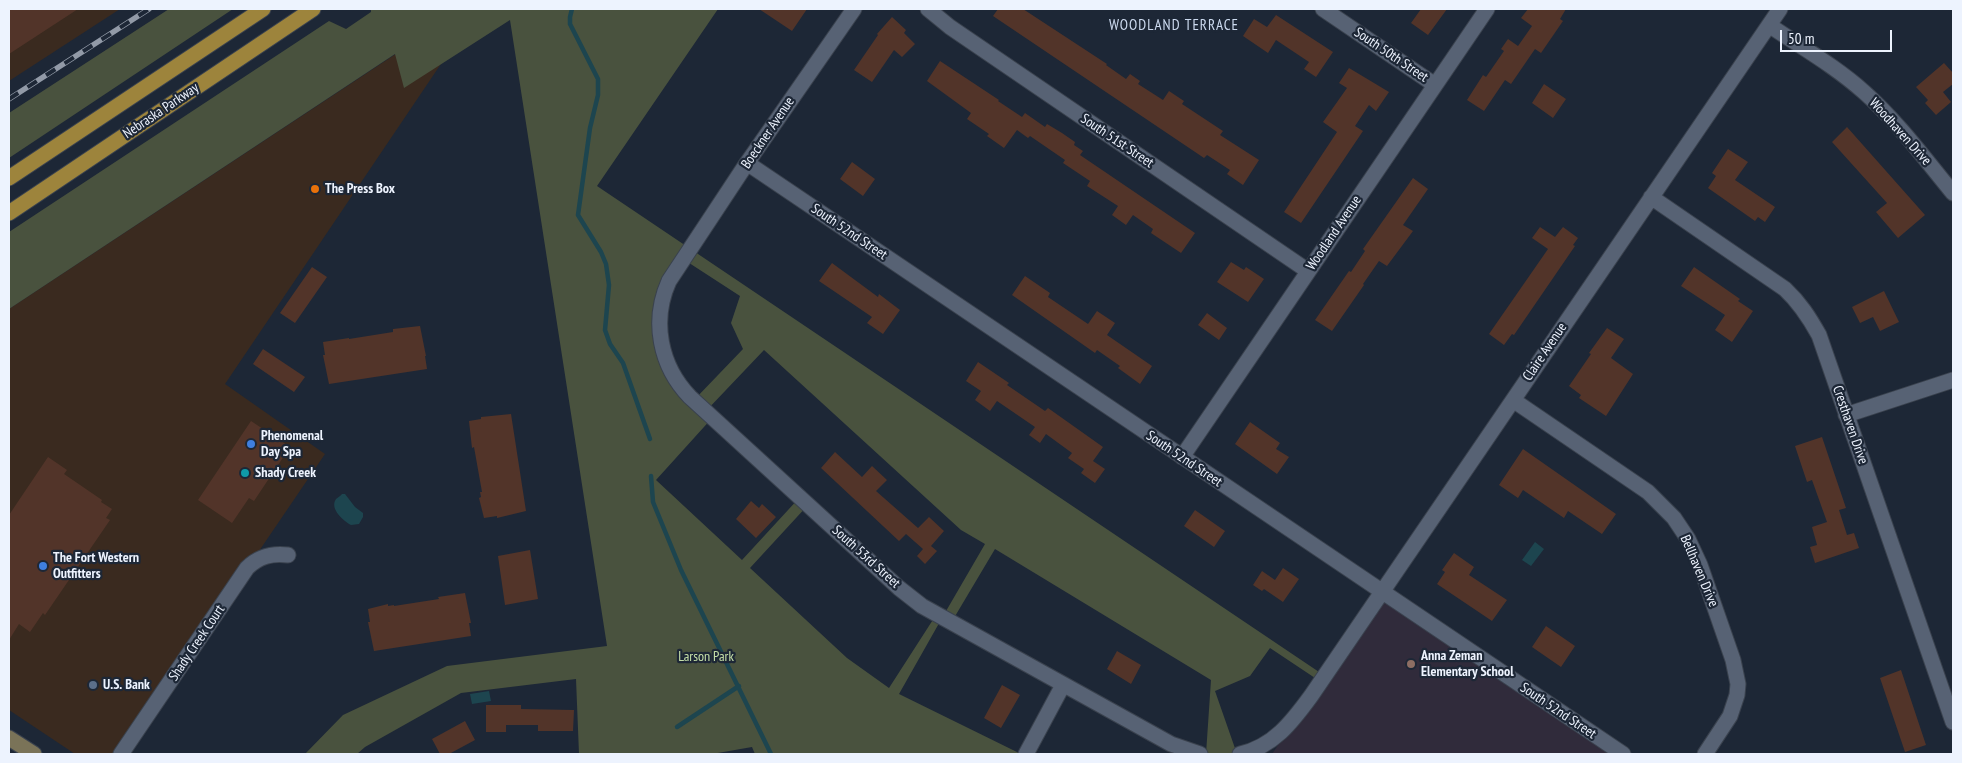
<!DOCTYPE html>
<style>
body{margin:0}
#map{position:relative;width:1962px;height:763px;overflow:hidden;background:#1d2736;font-family:"PT Sans Narrow",sans-serif}
canvas{display:block}
.frame{position:absolute;inset:0;border:10px solid #edf3fe;pointer-events:none}
.scale{position:absolute;left:1780px;top:30px;width:112px;height:22px;box-sizing:border-box;border:2px solid #edf3fe;border-top:0;padding-left:6px;font-size:15px;line-height:18px;white-space:nowrap;color:#edf3fe;-webkit-text-stroke:4px #1d2736;paint-order:stroke}
</style>
<div id="map">
<canvas width="1962" height="763"></canvas>
<div class="frame"></div>
<div class="scale">50 m</div>
</div>
<script>
const ctx = document.querySelector('canvas').getContext('2d');
ctx.lineJoin = 'round';
function paint(path, color) {
  ctx.fillStyle = color;
  ctx.fill(path, 'evenodd');
}
function stroke(path, color, width, dash) {
  ctx.strokeStyle = color;
  ctx.lineWidth = width;
  ctx.lineCap = dash ? 'butt' : 'round';
  ctx.setLineDash(dash || []);
  ctx.stroke(path);
}
function label(font, color, halo, rows, align = 'center') {
  ctx.font = font + ' "PT Sans Narrow",sans-serif';
  ctx.lineWidth = 4.5;
  ctx.setLineDash([]);
  ctx.textBaseline = 'middle';
  ctx.strokeStyle = halo;
  ctx.fillStyle = color;
  for (const [text, x, y, turn = 0] of rows) {
    ctx.save();
    ctx.translate(x, y);
    ctx.rotate((+turn || 0) * Math.PI / 180);
    ctx.textAlign = isNaN(turn) ? turn : align;
    if (halo) ctx.strokeText(text, 0, 0);
    ctx.fillText(text, 0, 0);
    ctx.restore();
  }
}
const commercial = new Path2D(`
 M9 9H120L9 81Z
 M464 9H478L225 384 325 454 121 754H75L9 710V309Z`);
const education = new Path2D(`
 M1382 593 1623 754H1272Z`);
const green = new Path2D(`
 M169 9H233L9 158V113Z
 M371 9H718L597 186 1325 676 1321 682 1270 648 1250 676 1215 691 1237 754H1206L1211 680 995 549 951 623 942 618 899 694 1021 754H755L752 747 712 754H579L576 679 461 693 365 747 357 754H305L343 715 447 666 607 646 510 20 404 88 395 54 9 309V232L329 21 346 29 371 12ZM683 259 740 296 731 323 743 349 694 400 660 332ZM764 350 961 530 985 544 942 618 936 615 889 688 847 658 750 568 808 505 800 497 742 560 656 480 713 417 706 411Z`);
const water = new Path2D(`
 M342 494H345L355 507 363 513V517L359 524 351 525C344 521 329 509 336 499 338 497 341 496 342 494Z
 M1535 542 1544 549 1531 566 1522 560Z
 M489 691 491 701 472 704 470 694Z`);
const stream = new Path2D(`
 M572 9 570 17V24L598 79V95L590 128 578 215 601 252 606 264 609 285 605 330 610 344 623 363 650 439
 M651 476 653 502 681 570 771 754
 M677 727 739 686`);
const building = new Path2D(`
 M9 9H78L9 54Z
 M759 9H807L792 31Z
 M998 9H1023L1107 64 1106 65 1126 79 1130 74 1140 81 1138 84 1163 100 1169 91 1184 101 1182 104 1223 131 1220 135 1259 160 1243 185 1227 174 1230 170 1207 155 1204 158 993 16Z
 M1421 9H1447L1428 35 1411 23Z
 M1528 9H1566L1560 19 1563 21 1541 53 1535 49 1511 84 1505 80 1484 111 1467 100 1483 75 1486 77 1504 51 1501 49 1508 39 1518 46 1532 26 1521 18Z
 M1276 15 1333 52 1316 77 1304 69 1309 62 1276 40 1268 53 1243 36 1254 19 1267 27Z
 M892 17 906 30 904 33 915 44 902 57 894 50 872 82 854 70 878 35 877 34Z
 M940 61 999 100 998 101 1022 117 1025 113 1045 127 1047 124 1062 133 1075 142 1074 145 1083 151 1080 155 1195 233 1181 253 1151 233 1153 229 1133 215 1126 225 1112 215 1118 206 1087 186 1090 181 1063 163 1065 160 1030 136 1028 138 1017 130 1004 148 987 136 989 134 967 119 971 113 927 81Z
 M1944 63 1953 73V84L1943 92 1951 102 1936 115 1925 103 1928 100 1916 87Z
 M1349 68 1389 92 1376 111 1369 105 1355 126 1363 131 1301 223 1284 212 1337 132 1323 122 1347 88 1339 83Z
 M1544 84 1566 99 1553 118 1532 103Z
 M1847 127 1925 215 1898 238 1876 212 1887 203 1832 142Z
 M1728 149 1748 162 1735 180 1775 207 1765 222 1758 217 1755 221 1708 188 1716 176 1712 173Z
 M852 162 875 179 863 196 840 179Z
 M1413 178 1428 189 1403 225 1413 231 1387 266 1379 261 1363 284 1364 285 1332 331 1315 320 1349 271 1351 272 1365 251 1363 249Z
 M1540 227 1555 237 1563 227 1578 238 1573 245 1575 246 1514 335 1512 334 1504 345 1489 334 1548 249 1532 238Z
 M1231 262 1244 270 1246 267 1264 279 1248 302 1217 282Z
 M832 263 878 297 879 294 900 310 883 334 867 323 872 317 819 281Z
 M312 267 327 277 295 323 280 313Z
 M1694 267 1740 299 1738 301 1753 311 1732 342 1715 330 1725 315 1681 286Z
 M1025 276 1050 293 1048 297 1088 324 1097 311 1115 323 1107 335 1152 366 1140 384 1118 368 1120 366 1097 350 1095 353 1012 295Z
 M1884 291 1899 322 1880 331 1873 317 1860 323 1852 307Z
 M1207 313 1227 328 1219 340 1198 325Z
 M420 326 426 356H425L427 369 329 384 323 355H325L323 342 349 338V339L393 332V329Z
 M1607 328 1624 339 1611 358 1633 374 1606 416 1579 398 1581 395 1569 386 1591 354 1589 353Z
 M263 349 305 377 294 392 253 364Z
 M978 362 1009 383 1007 385 1045 411 1048 408 1103 447 1093 461 1105 469 1095 483 1081 473 1084 469 1068 458 1072 453 1046 434 1040 443 1029 435 1035 427 997 401 990 411 975 400 981 391 966 381Z
 M511 414 526 511 497 518V516L484 518 479 498 481 497 480 492H482L474 447 472 448 469 421 481 419V417Z
 M251 421 290 447 254 501 249 498 232 523 198 500Z
 M1250 422 1280 443 1276 449 1289 457 1277 474 1235 444Z
 M1822 437 1846 508 1839 510 1847 535 1854 533 1859 548 1815 563 1810 547 1817 545 1812 527 1827 522 1812 480 1807 482 1795 446Z
 M1523 449 1616 514 1602 534 1568 511 1564 518 1523 490 1518 498 1499 485Z
 M835 452 862 477 872 466 887 480 876 491 918 528 929 517 944 531 931 546 937 551 925 564 917 556 923 549 906 534 899 541 821 468Z
 M48 457 67 470 64 474 102 500 101 502 112 509 106 518 110 520 45 615 43 613 30 632 19 624 9 640V515Z
 M751 501 759 508 762 504 776 517 756 538 736 519Z
 M1195 510 1225 531 1214 547 1184 526Z
 M530 550 538 599 505 605 498 556Z
 M1454 553 1474 567 1469 575 1507 600 1492 621 1437 584 1445 572 1442 570Z
 M1283 568 1299 579 1283 602 1264 589 1262 591 1253 585 1262 571 1275 580Z
 M465 593 471 623H469L471 636 374 651 368 622H370L368 609 388 604V606L394 605V606L439 599 438 597Z
 M1546 626 1575 646 1561 667 1532 647Z
 M1117 651 1141 665 1131 684 1107 669Z
 M1901 670 1926 745 1905 752 1880 678Z
 M1002 685 1020 695 1001 728 984 718Z
 M486 705H521V709L574 710 573 731H538V725H506V732H486Z
 M465 721 475 740 449 754H440L432 739Z`);
const minor = new Path2D(`
 M854 9 747 163 669 281C651 321 660 366 690 397L899 588 922 606 1171 744 1200 754
 M928 9 950 27 1308 271
 M1323 9 1435 85
 M1769 25C1801 47 1835 66 1864 92 1897 121 1925 159 1953 193
 M747 163 1623 754
 M1651 197 1785 289C1800 303 1809 317 1819 335L1953 722
 M1513 400 1648 492 1674 518 1688 539 1700 565 1733 660 1738 684 1737 695 1730 716 1705 754
 M1846 415 1953 380
 M1182 457 1487 9
 M121 754 247 568C259 556 272 553 288 555
 M1026 754 1063 685
 M1240 754C1273 747 1292 722 1311 696L1780 9`);
const secondary = new Path2D(`
 M9 738 34 754`);
const primary = new Path2D(`
 M9 178 263 9
 M9 213 313 9`);
const rail = new Path2D(`
 M9 99 149 9`);
const markers = [
 [315,189,5,"#e8710a"],
 [251,444,5,"#3f7fe0"],
 [245,473,5,"#0f9aa8"],
 [43,566,5,"#3f7fe0"],
 [1411,664,5,"#8d6e63"],
 [93,685,5,"#5c6f8a"]
];
const streetNames = [
 ["South 50th Street",1391,55,34],
 ["Nebraska Parkway",161,111,-34],
 ["Woodhaven Drive",1900,132,48],
 ["Boeckner Avenue",768,133,-56],
 ["South 51st Street",1117,141,34],
 ["South 52nd Street",849,232,34],
 ["Woodland Avenue",1334,233,-56],
 ["Claire Avenue",1545,352,-56],
 ["Cresthaven Drive",1850,425,71],
 ["South 52nd Street",1184,459,34],
 ["South 53rd Street",866,557,42],
 ["Bellhaven Drive",1699,571,67],
 ["Shady Creek Court",197,643,-56],
 ["South 52nd Street",1558,711,34]
];
const poiNames = [
 ["The Press Box",325,189],
 ["Phenomenal",261,436],
 ["Day Spa",261,452],
 ["Shady Creek",255,473],
 ["The Fort Western",53,558],
 ["Outfitters",53,574],
 ["Anna Zeman",1421,656],
 ["Elementary School",1421,672],
 ["U.S. Bank",103,685]
];
const parkNames = [
 ["Larson Park",706,657]
];
const neighbourhoodNames = [
 ["WOODLAND TERRACE",1174,26]
];
paint(commercial, '#3a2a1f');
paint(education, '#302b3b');
paint(green, '#49523e');
paint(water, '#1d454f');
stroke(stream, '#1d454f', 4.5);
paint(building, '#523429');
stroke(minor, '#3a424e', 17);
stroke(secondary, '#3a424e', 17);
stroke(primary, '#3a424e', 17);
stroke(minor, '#576274', 15);
stroke(secondary, '#7a7358', 15);
stroke(primary, '#9d843c', 15);
stroke(rail, '#929aa7', 5.5);
stroke(rail, '#1d2736', 4, [11]);
for (const [x, y, r, color] of markers) {
  const dot = new Path2D();
  dot.arc(x, y, r, 0, 2 * Math.PI);
  ctx.fillStyle = color;
  ctx.fill(dot);
  stroke(dot, '#1d2736', 2);
}
label('14px', '#edf3fe', '#1d2736', streetNames);
label('bold 14px', '#edf3fe', '#1d2736', poiNames, 'left');
label('14px', '#c6e0a8', '#1d2736', parkNames);
ctx.letterSpacing = '1px';
label('15px', '#ccdaef', '#1d2736', neighbourhoodNames);
ctx.letterSpacing = '0px';
</script>
